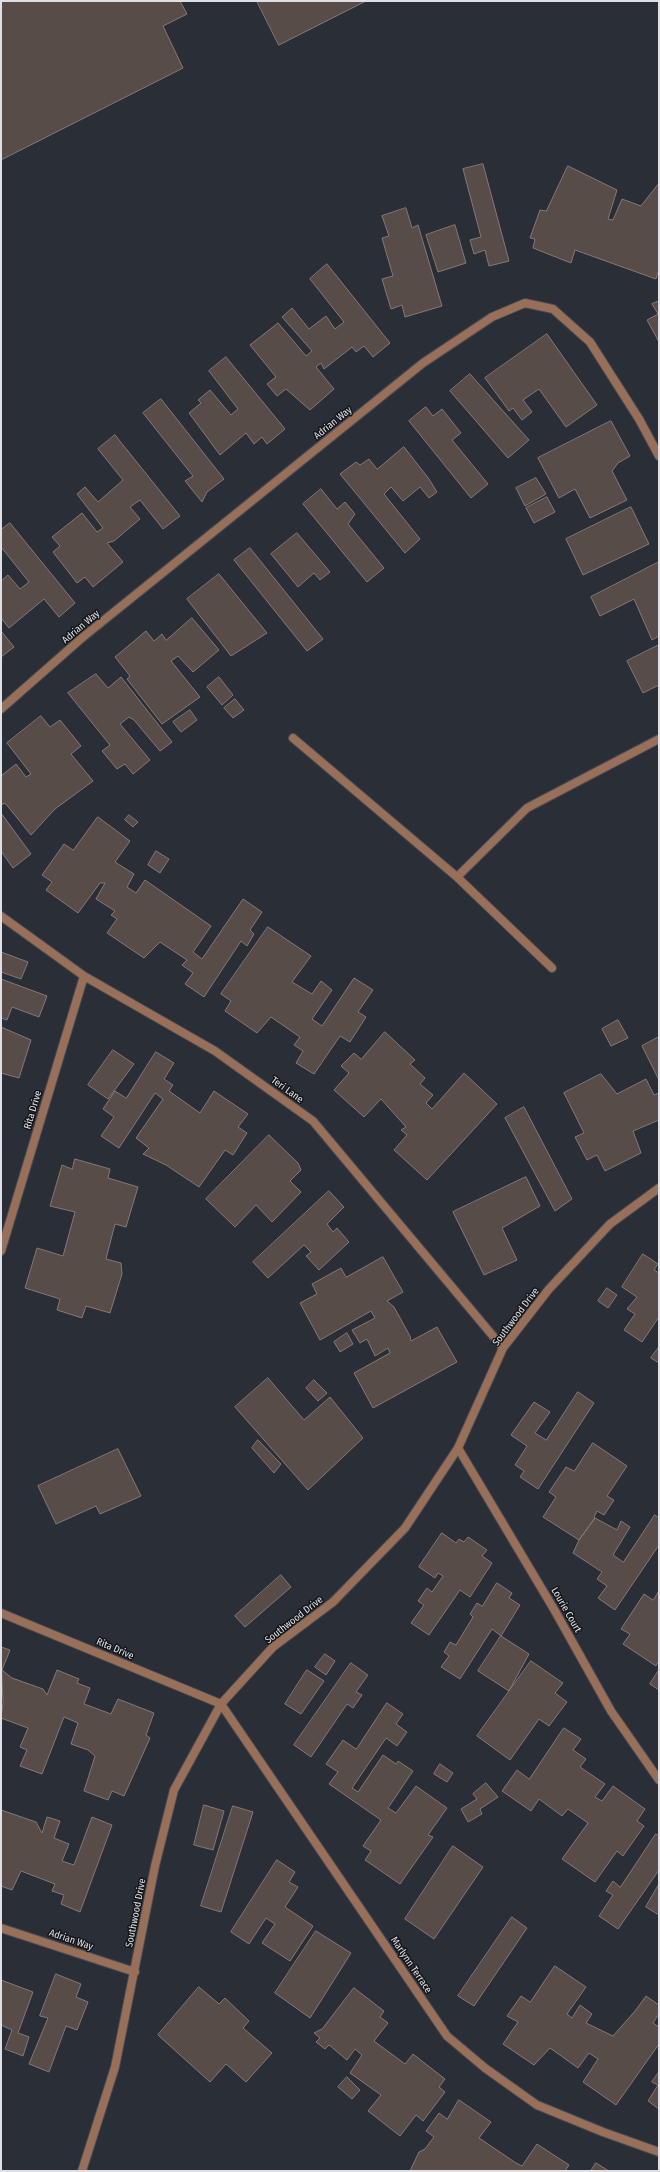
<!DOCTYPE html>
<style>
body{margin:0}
#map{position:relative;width:660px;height:2172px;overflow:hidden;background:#2a2e37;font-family:"Fira Sans Condensed",sans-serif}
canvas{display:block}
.frame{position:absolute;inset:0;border:2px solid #dee0e6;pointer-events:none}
</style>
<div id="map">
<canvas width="660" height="2172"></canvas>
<div class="frame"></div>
</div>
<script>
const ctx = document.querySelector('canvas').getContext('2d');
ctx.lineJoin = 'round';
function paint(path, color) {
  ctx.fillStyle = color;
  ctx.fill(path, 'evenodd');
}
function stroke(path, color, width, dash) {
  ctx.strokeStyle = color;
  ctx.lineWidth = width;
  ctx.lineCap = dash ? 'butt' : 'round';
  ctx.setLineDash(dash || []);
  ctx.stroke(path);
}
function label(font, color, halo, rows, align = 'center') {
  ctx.font = font + ' "Fira Sans Condensed",sans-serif';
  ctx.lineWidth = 3;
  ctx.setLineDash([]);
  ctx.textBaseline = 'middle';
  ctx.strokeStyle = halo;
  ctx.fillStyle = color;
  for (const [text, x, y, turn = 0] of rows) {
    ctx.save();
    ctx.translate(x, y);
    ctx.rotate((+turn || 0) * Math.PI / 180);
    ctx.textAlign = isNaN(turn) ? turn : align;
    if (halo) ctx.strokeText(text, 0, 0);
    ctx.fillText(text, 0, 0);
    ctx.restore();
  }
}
const building = new Path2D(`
 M1 1H180L187 14 163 26 183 68 1 160Z
 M257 1H366L279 45Z
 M483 164 509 261 489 266 485 250 474 254 470 240 481 237 463 169Z
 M568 166 617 190 608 219 613 220 622 199 641 206 659 183V269L656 279 575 250 571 263 533 248 535 239 530 238 540 210 546 211Z
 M406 208 412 228 418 225 442 306 405 317 402 305 391 309 382 279 393 276 382 238 389 236 382 216Z
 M455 225 466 263 438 272 426 235Z
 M327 264 390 343 373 357 364 346 356 352 352 347 324 369 321 363 316 367 334 389 310 410 286 389 277 396 267 384 276 377 250 345 278 323 306 356 312 351 282 317 292 308 309 329 326 316 335 329 344 322 310 279Z
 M659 301V342L647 320 658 314 652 304Z
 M547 334 597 405 566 427 539 389 523 400 532 412 522 420 513 408 509 411 485 378Z
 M226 357 285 429 267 444 262 437 254 444 246 433 220 455 189 413 201 403 198 400 210 390 231 415 238 409 209 371Z
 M470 374 529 440 508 458 450 391Z
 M161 399 224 479 207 492 202 502 185 481 193 476 143 413Z
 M426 407 433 416 442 409 461 433 452 440 488 484 471 498 409 421Z
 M611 421 630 456 618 463 612 471 627 500 590 518 575 489 559 498 538 458Z
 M115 435 180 516 163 529 140 500 130 507 140 519 114 541 107 543 123 562 93 587 85 577 77 583 53 552 60 546 52 537 82 513 97 532 103 528 77 494 85 487 98 502 123 480 98 449Z
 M404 447 429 479 437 492 429 498 420 487 403 501 391 487 384 494 420 539 405 553 340 474 356 462 360 465 369 459 377 469Z
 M536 478 546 494 525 506 516 488Z
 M321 489 337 509 345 502 355 514 348 524 384 568 367 582 303 504Z
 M547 497 555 512 534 523 526 508Z
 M631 507 649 544 583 575 566 539Z
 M10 523 75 603 59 617 44 599 9 628 1 618V581L8 575 20 589 29 582 1 547V530Z
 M297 533 330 572 320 580 314 573 298 587 271 554Z
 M250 548 323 639 307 651 234 560Z
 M659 562V636L652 640 634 599 600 616 591 597Z
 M219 574 267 633 231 656 187 599Z
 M192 618 219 650 193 672 178 656 171 661 200 697 162 724 127 679 130 676 115 657 146 631 154 641 162 634 166 640Z
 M1 631 14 647 1 657Z
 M659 645V685L643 693 627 661Z
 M96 674 108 688 121 677 172 742 160 751 134 720 129 717 120 724 150 760 133 774 125 764 117 769 102 751 110 745 68 693Z
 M219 677 233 695 222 705 207 687Z
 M235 699 244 710 233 718 224 708Z
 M190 710 197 720 181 732 173 722Z
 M41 716 50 727 60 720 81 746 71 754 93 781 55 809 31 835 5 803 1 805V776L16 764 26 777 31 774 7 743Z
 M1 813 31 854 13 868 1 851Z
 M129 815 138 822 133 827 125 820Z
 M98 817 130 841 115 862 134 874 127 887 136 893 145 880 211 926 193 952 202 959 243 899 262 912 250 930 254 934 247 946 241 941 204 997 185 984 193 973 182 965 187 960 160 942 144 958 107 933 117 919 111 915 115 911 96 899 105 883H100L78 913 46 890 52 882 42 875 64 844 73 850Z
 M156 851 169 859 160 873 148 865Z
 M268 927 311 956 292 982 312 994 321 981 332 990 312 1019 322 1026 354 978 373 990 358 1012 366 1017 350 1042 340 1036 314 1074 296 1063 303 1051 294 1045 300 1037 271 1017 257 1033 225 1011 231 1001 221 994Z
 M1 952 28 962 21 979 1 972Z
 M1 979 47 996 39 1017 12 1007 7 1020 1 1018Z
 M618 1020 628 1038 611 1046 602 1029Z
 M1 1027 31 1040 19 1078 1 1073V1075Z
 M385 1032 415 1060 410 1064 425 1078 420 1084 433 1095 426 1103 432 1109 464 1073 497 1104 427 1180 394 1150 407 1135 401 1130 406 1127 381 1099 364 1117 334 1090 349 1073 341 1066 354 1053 361 1059Z
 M659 1037V1080L642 1046Z
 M113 1050 134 1064 108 1099 88 1085Z
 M156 1052 174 1063 164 1079 173 1085 169 1091 200 1113 214 1091 248 1114 238 1127 247 1133 233 1155 225 1150 199 1187 166 1165 143 1154 149 1148 136 1138 163 1099 155 1093 119 1148 101 1136 114 1117 103 1109 115 1091 126 1098Z
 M601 1074 617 1094 646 1079 654 1095 659 1093V1120L633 1131 641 1153 605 1171 597 1155 587 1160 575 1137 584 1133 564 1093Z
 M524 1107 572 1199 555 1211 505 1118Z
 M269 1135 298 1163 301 1170 290 1181 301 1192 272 1222 256 1205 235 1227 206 1199Z
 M75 1159 110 1169 108 1178 138 1187 126 1227 115 1224 106 1259 121 1263 122 1274 110 1313 86 1306 82 1318 57 1310 60 1299 25 1288 37 1248 63 1256 75 1212 50 1206 62 1165 72 1169Z
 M526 1177 540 1206 502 1228 517 1260 484 1275 453 1212Z
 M329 1191 344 1207 327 1224 333 1232 337 1228 349 1242 319 1270 306 1256 311 1252 304 1245 268 1278 253 1262Z
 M643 1254 658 1264 654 1270 659 1273V1317L642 1342 624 1330 635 1314 627 1309 637 1297 622 1287Z
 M383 1257 403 1292 387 1301 394 1307 410 1336 411 1341 437 1327 457 1362 373 1408 354 1373 390 1353 388 1348 375 1356 367 1339 360 1343 352 1330 375 1318 371 1311 320 1340 300 1303 317 1294 312 1284 341 1268 346 1277Z
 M607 1288 617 1295 608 1308 598 1301Z
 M347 1333 353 1344 340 1352 334 1342Z
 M659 1347V1363L651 1358Z
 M268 1378 304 1420 330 1397 363 1438 308 1490 235 1407Z
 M314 1380 327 1393 318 1401 306 1388Z
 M578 1392 594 1403 538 1489 520 1477 524 1471 515 1465 527 1446 511 1435 534 1402 550 1412 535 1433 546 1440Z
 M258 1440 281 1464 274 1473 252 1448Z
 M593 1443 627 1466 607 1496 614 1500 604 1515 597 1511 594 1517 595 1518 579 1540 543 1517 556 1497 549 1492 566 1467 574 1471Z
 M118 1449 141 1496 100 1514 96 1506 56 1524 38 1486Z
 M655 1515 659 1518V1545L615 1610 598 1598 607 1586 597 1579 602 1572 573 1553 579 1540 595 1518 617 1530 621 1521 630 1527 613 1555 623 1562Z
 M442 1533 456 1543 459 1539 464 1542 468 1537 487 1550 482 1556 492 1563 470 1597 460 1590 429 1635 411 1623 424 1605 418 1601 427 1588 432 1592 443 1576 438 1573 435 1578 419 1567Z
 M281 1575 291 1587 245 1627 235 1616Z
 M497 1583 512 1593 509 1598 520 1605 501 1636 492 1629 460 1679 441 1667 449 1656 444 1652 450 1642 456 1645 473 1617 470 1614 477 1603 482 1606Z
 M659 1591V1661L656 1666 623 1644 630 1634 621 1629 644 1594 653 1600Z
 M501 1636 529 1654 509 1691 478 1671Z
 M1 1647 10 1650 2 1670 12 1678 43 1689 47 1695 57 1670 79 1679 77 1683 90 1688 84 1704 111 1714 118 1699 154 1713 146 1735 150 1738 124 1796 112 1791 108 1800 84 1791 95 1756 88 1750 71 1744 78 1723 64 1717 42 1774 20 1766 27 1750 20 1747 28 1728 1 1718 3 1703Z
 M325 1654 335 1661 326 1675 315 1667Z
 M531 1661 563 1683 555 1693 567 1702 549 1726 539 1719 510 1760 477 1736Z
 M351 1663 368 1675 356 1692 362 1695 353 1708 347 1704 311 1757 294 1745Z
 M307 1670 324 1681 301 1714 285 1704Z
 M659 1670V1690L650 1684Z
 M387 1703 403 1714 396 1724 407 1732 397 1746 386 1738 352 1788 358 1792 383 1755 396 1764 398 1761 413 1771 388 1808 396 1813 416 1786 447 1808 428 1835 433 1837 400 1884 365 1860 371 1851 363 1846 381 1820 329 1784 338 1772 326 1764 343 1740 356 1749Z
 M564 1728 581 1739 573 1750 586 1759 580 1767 605 1784 595 1797 602 1801 613 1786 645 1809 637 1821 644 1826 623 1856 617 1851 595 1882 562 1859 588 1823 568 1809 562 1816 539 1799 531 1811 502 1791 517 1770 529 1779Z
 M440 1764 453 1773 447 1782 434 1774Z
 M486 1783 498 1797 480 1809 482 1814 468 1822 461 1809 477 1799 473 1794Z
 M204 1805 224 1811 213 1850 194 1845Z
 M233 1806 253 1812 221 1912 201 1906Z
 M1 1810 36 1822 42 1833 47 1817 60 1821 54 1838 69 1844 62 1861 74 1865 92 1817 112 1825 80 1912 61 1904 64 1895 52 1891 55 1884 21 1871 12 1890 1 1886Z
 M656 1834 659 1836V1870L618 1929 599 1916 613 1895 606 1891 613 1881 620 1887Z
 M453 1846 483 1867 434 1939 405 1919Z
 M277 1860 295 1872 289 1882 298 1887 285 1907 313 1926 290 1961 262 1943 275 1924 266 1918 249 1944 231 1932Z
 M659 1884V1915L646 1907Z
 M512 1917 527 1928 474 2006 458 1996Z
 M316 1931 351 1953 310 2018 275 1993Z
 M555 1966 586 1987 567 2014 572 2018 580 2005 592 2014 586 2023 613 2036 635 2011 646 1996 659 2005V2014L653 2023 659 2027V2044L616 2105 583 2082 598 2059 589 2053 578 2068 550 2048 534 2065 503 2044 518 2022 507 2016 521 1996 530 2002Z
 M56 1974 81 1984 76 1997 88 2002 77 2030 66 2026 49 2072 29 2064 48 2018 40 2016Z
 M1 1980 33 1992 18 2033 29 2037 23 2056 5 2049 12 2030 1 2025Z
 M199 1987 219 2004 225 1998 249 2021 243 2028 272 2053 246 2082 226 2064 210 2082 158 2035Z
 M354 1988 384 2011 380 2017 388 2023 374 2041 405 2064 413 2054 445 2079 439 2087 445 2092 423 2121 416 2115 400 2136 368 2111 381 2095 350 2073 362 2055 355 2049 347 2060 329 2045 325 2049 316 2042 320 2038 314 2033 322 2029Z
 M659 2072V2109L648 2101 658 2085 652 2082Z
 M347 2077 360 2090 352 2099 338 2087Z
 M459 2100 491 2122 479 2138 516 2163 522 2166 537 2144 569 2165 565 2171H410L419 2152 425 2149 434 2137 426 2131 439 2113 447 2119Z
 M596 2163 609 2171H591Z`);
const minor = new Path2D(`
 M1 709 83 637 423 363 492 317 525 303 553 309 590 342 639 419 659 456
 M293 738 457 877
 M1 916 84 976 215 1051 313 1121 503 1348
 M552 968 457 877 527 808 659 739
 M1 1251 84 976
 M458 1448 555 1611 611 1711 659 1780
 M1 1613 221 1704 447 2036 485 2068 537 2105 603 2132 659 2152
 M1 1928 135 1972
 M82 2171 115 2067 155 1866 174 1790 221 1704 273 1647 333 1602 405 1528 458 1448 503 1348 549 1289 610 1224 659 1188`);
const streetNames = [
 ["Adrian Way",333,423,-39],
 ["Adrian Way",81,627,-40],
 ["Teri Lane",287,1090,36],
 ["Rita Drive",33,1110,-73],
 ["Southwood Drive",516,1317,-53],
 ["Lourie Court",566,1610,60],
 ["Southwood Drive",294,1620,-38],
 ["Rita Drive",115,1649,23],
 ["Southwood Drive",136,1913,-79],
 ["Adrian Way",71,1940,19],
 ["Marlynn Terrace",411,1965,56]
];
paint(building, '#574c48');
stroke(building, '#857974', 1);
stroke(minor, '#474a53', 10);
stroke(minor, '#986f59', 8);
label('10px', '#dee0e6', '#15161a', streetNames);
</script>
